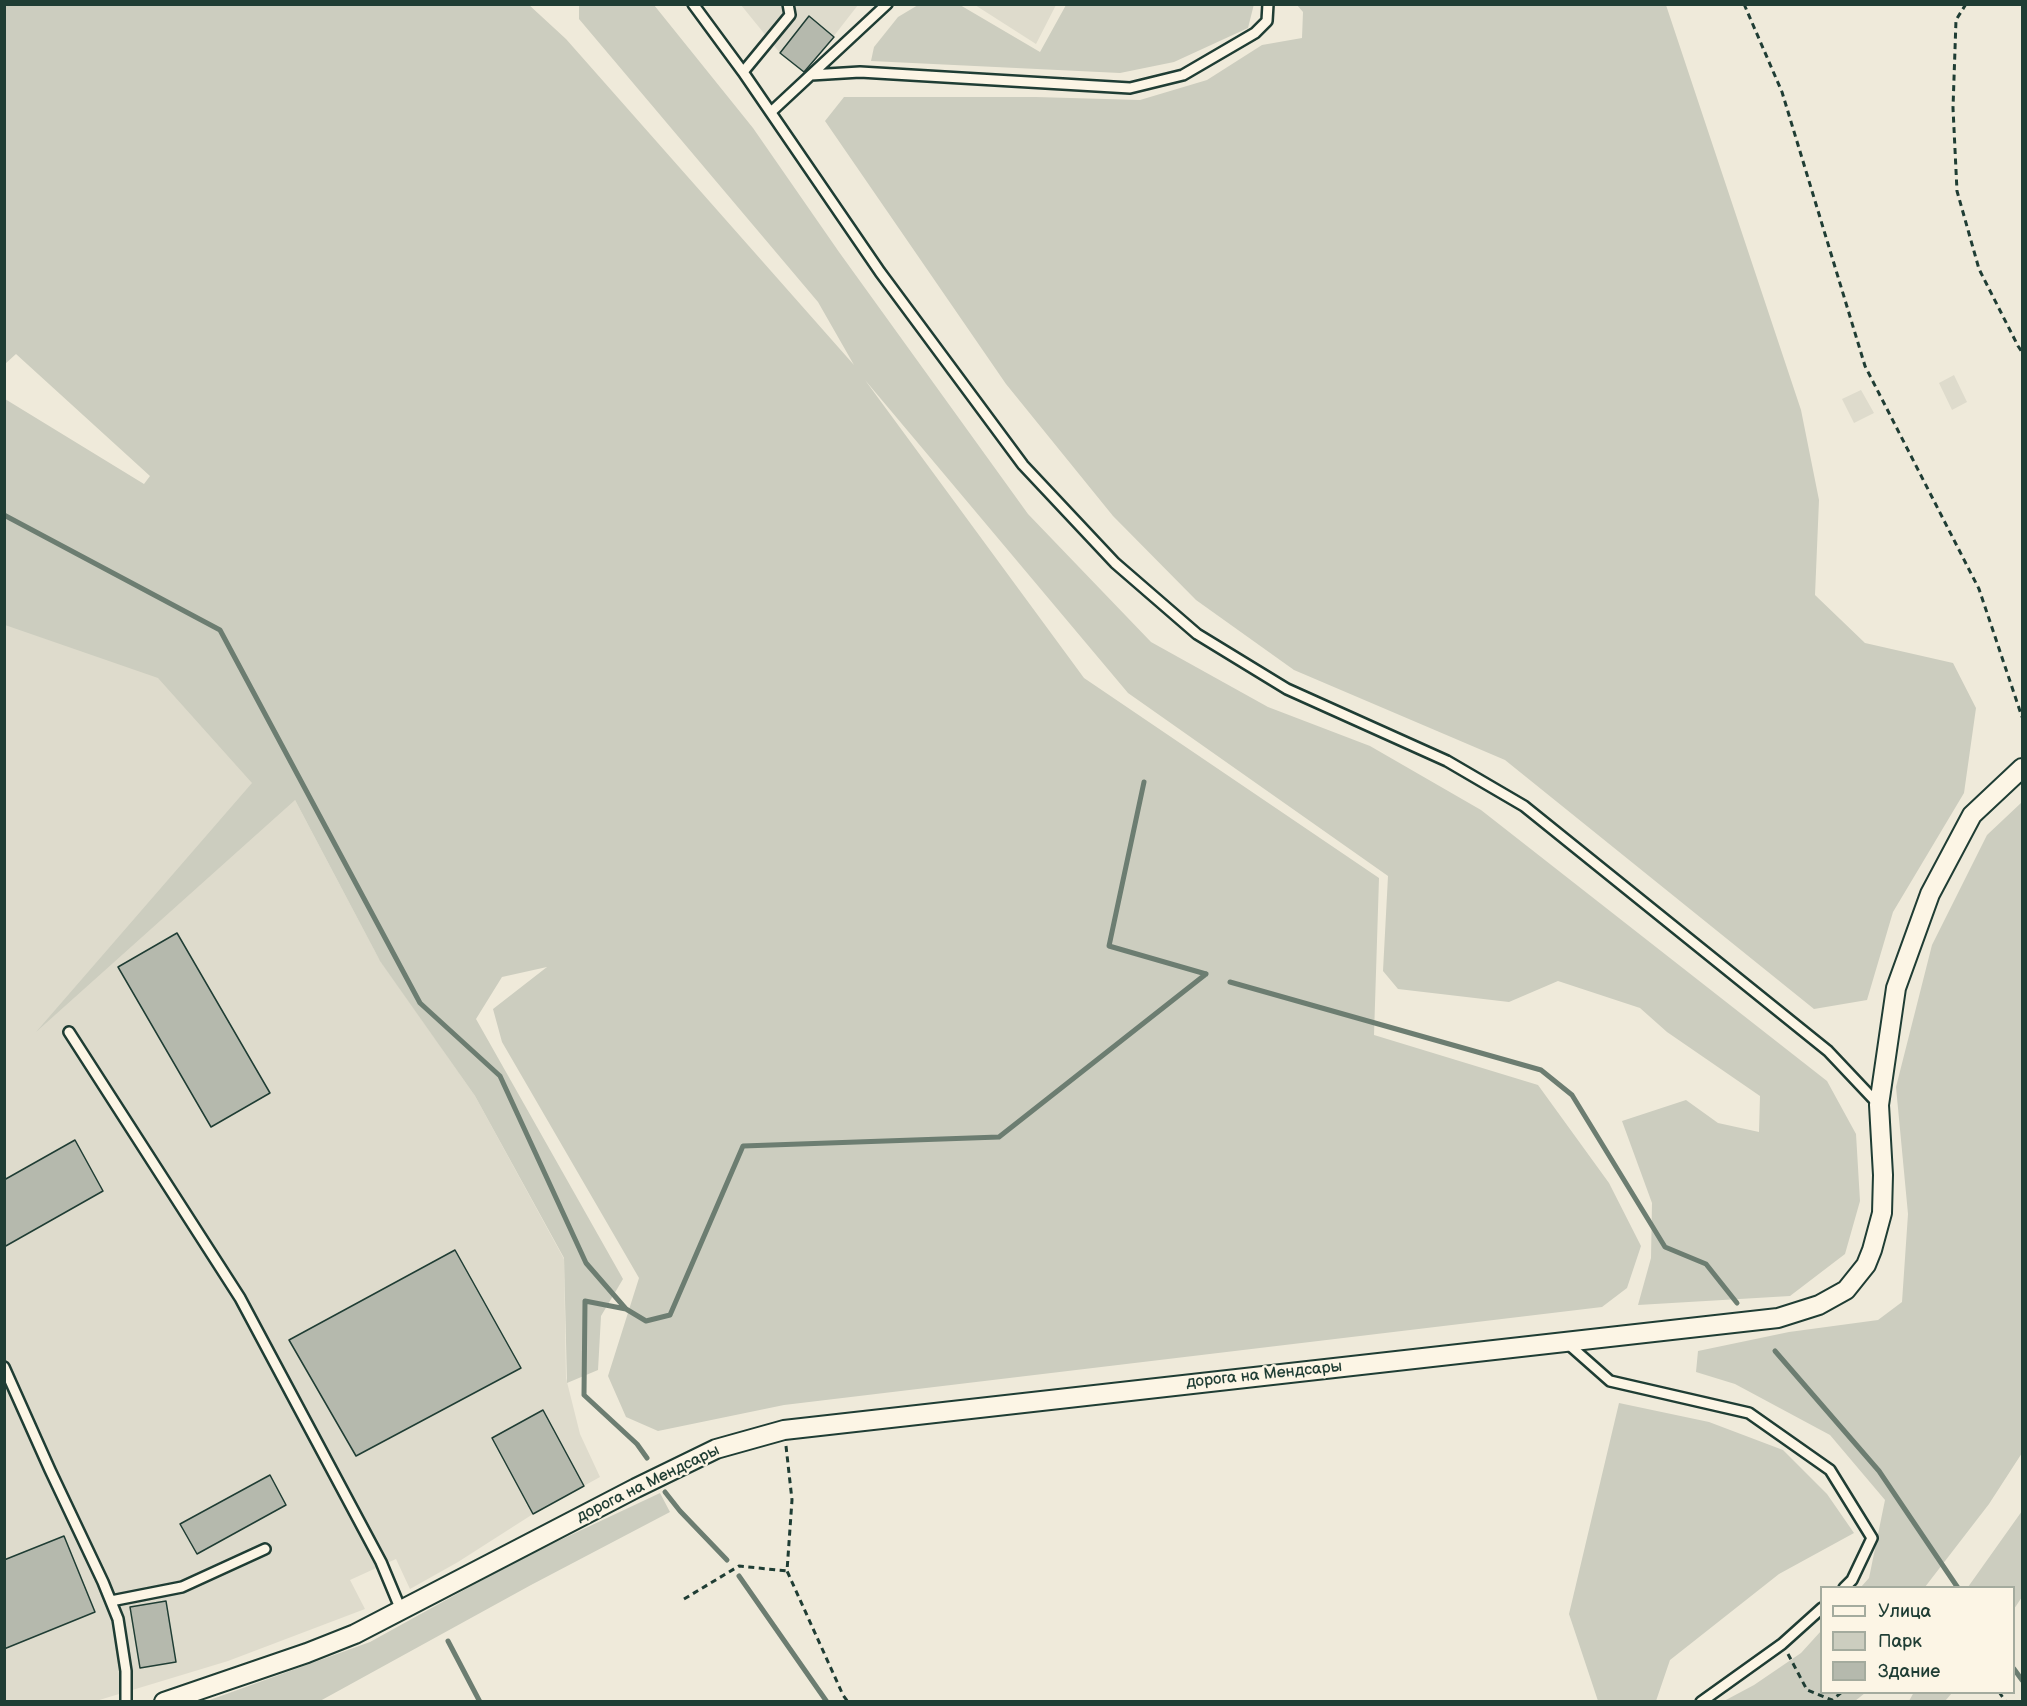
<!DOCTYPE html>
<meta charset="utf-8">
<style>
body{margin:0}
#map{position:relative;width:2027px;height:1706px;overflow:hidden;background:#efeada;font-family:"Balsamiq Sans",sans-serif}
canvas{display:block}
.frame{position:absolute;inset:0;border:6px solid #1f3d34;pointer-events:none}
.legend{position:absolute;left:1820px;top:1586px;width:195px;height:108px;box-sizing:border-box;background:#fcf5e5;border:2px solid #a4ab9e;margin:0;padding:8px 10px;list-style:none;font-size:18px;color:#1f3d34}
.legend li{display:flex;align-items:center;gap:12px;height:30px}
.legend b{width:30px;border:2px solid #a4ab9e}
</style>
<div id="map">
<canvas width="2027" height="1706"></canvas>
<div class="frame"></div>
<ul class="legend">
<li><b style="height:8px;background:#fcf5e5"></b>Улица</li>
<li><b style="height:16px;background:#cccdbf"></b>Парк</li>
<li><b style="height:16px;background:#b5b9ad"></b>Здание</li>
</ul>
</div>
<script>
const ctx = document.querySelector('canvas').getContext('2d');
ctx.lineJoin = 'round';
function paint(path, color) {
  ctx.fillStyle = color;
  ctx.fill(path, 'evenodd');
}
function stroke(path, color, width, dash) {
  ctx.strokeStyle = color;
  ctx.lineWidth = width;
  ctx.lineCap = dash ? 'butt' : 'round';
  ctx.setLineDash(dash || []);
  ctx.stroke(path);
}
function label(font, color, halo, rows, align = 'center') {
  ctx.font = font + ' "Balsamiq Sans",sans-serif';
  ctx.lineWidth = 5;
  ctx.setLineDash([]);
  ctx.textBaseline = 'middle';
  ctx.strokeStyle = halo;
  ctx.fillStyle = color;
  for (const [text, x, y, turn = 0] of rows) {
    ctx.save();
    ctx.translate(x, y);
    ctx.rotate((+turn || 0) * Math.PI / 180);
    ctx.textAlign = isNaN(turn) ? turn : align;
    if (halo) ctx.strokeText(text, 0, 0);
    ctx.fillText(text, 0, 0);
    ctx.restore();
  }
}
const built = new Path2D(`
 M741 5H858L805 73 780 53Z
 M975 5H1056L1036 44Z
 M1954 375 1967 402 1952 410 1939 383Z
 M1861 390 1874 413 1854 423 1842 399Z
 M4 525 295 800 378 957 475 1096 564 1259 566 1378 580 1434 600 1477 533 1514 458 1562 410 1589 396 1559 350 1580 365 1609 228 1661 96 1701H5Z`);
const green = new Path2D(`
 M528 4 566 39 854 365 818 302 579 19V5H654L753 128 839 252 1028 514 1151 642 1268 707 1370 746 1481 810 1827 1081 1856 1134 1860 1201 1845 1254 1790 1296 1638 1305 1651 1258 1652 1203 1622 1121 1686 1100 1718 1123 1759 1132 1760 1096 1667 1032 1640 1008 1558 981 1509 1002 1398 989 1383 971 1388 876 1128 693 865 380 1084 678 1379 878 1374 1035 1538 1085 1609 1183 1641 1246 1627 1288 1602 1307 784 1405 658 1431 626 1417 608 1376 639 1278 502 1042 493 1009 547 967 502 977 476 1019 623 1279 601 1316 598 1370 567 1383 564 1258 475 1096 380 961 295 800 36 1032 252 783 158 678 5 625V399L144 484 150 476 16 354 5 364V5Z
 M1254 4 1248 28 1174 62 1120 73 871 61 874 47 898 17 918 5H960L1040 52 1066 5Z
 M1297 5H1666L1801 410 1819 500 1815 595 1865 643 1953 663 1976 708 1964 793 1893 912 1867 1000 1814 1009 1505 760 1294 670 1196 600 1113 516 1006 384 825 121 844 97H1036L1140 100 1207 80 1262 45 1302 38 1303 12Z
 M2022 802V1453L1989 1504 1925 1587H1861L1869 1578 1885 1500 1830 1435 1735 1384 1696 1372 1698 1351 1789 1332 1878 1320 1902 1302 1908 1214 1896 1087 1932 945 1987 835Z
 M1619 1403 1709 1422 1783 1450 1827 1494 1854 1533 1779 1574 1670 1660 1656 1701H1598L1569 1614Z
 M660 1493 670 1512 531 1585 320 1701H207L370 1642 522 1558Z
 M2022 1511V1597L2014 1609V1588L1968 1587Z
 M1821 1631 1822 1692 1865 1693 1855 1701H1724L1754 1685 1801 1653Z
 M1914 1692H1952V1693L1945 1701H1909Z`);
const stream = new Path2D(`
 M4 515 220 630 420 1003 500 1076 586 1263 626 1309 585 1301 584 1395 637 1444 647 1458
 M1144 782 1109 946 1206 974
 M1230 982 1541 1070 1572 1095 1665 1247 1706 1264 1737 1303
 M626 1309 646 1321 670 1315 743 1146 999 1137 1206 974
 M1775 1351 1879 1471 1958 1588
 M665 1492 680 1511 727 1560
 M739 1576 827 1702
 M448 1641 480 1702
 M2014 1669 2022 1680`);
const building = new Path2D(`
 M809 16 834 37 804 72 780 53Z
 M177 933 270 1093 211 1127 118 967Z
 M75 1140 103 1191 4 1247V1180Z
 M455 1250 521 1368 356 1456 289 1340Z
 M543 1410 584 1486 533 1514 492 1438Z
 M270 1475 286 1505 197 1554 180 1524Z
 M64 1536 95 1612 4 1649V1560Z
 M166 1601 176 1662 140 1668 130 1607Z`);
const path = new Path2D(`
 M1744 4 1782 92 1865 366 1979 589 2022 717
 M1966 4 1956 20 1953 108 1957 191 1979 269 2018 346 2022 352
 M786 1446 792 1500 787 1571 843 1695 848 1702
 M684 1599 739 1566 787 1571
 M1788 1654 1807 1690 1832 1700 1842 1692
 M1999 1692 2006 1702`);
const lane = new Path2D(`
 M693 4 743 72 880 272 1023 465 1115 563 1197 634 1287 689 1447 761 1524 806 1828 1051 1879 1105
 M743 72 790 15 788 4
 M811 75 860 72 1130 88 1183 75 1255 33 1267 21 1268 4
 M771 112 887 4
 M69 1032 240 1298 381 1562 401 1610
 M1567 1343 1610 1381 1749 1413 1830 1470 1872 1538 1852 1580 1844 1588
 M4 1367 50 1470 103 1582 118 1619 126 1671V1702
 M111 1601 182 1587 265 1549
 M1701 1702 1782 1644 1822 1608`);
const street = new Path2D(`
 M164 1702 307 1653 355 1634 636 1488 716 1449 784 1430 1778 1318 1819 1305 1846 1290 1866 1265 1872 1250 1882 1213 1883 1175 1879 1105 1896 988 1930 894 1972 815 2022 768`);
const streetNames = [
 ["дорога на Мендсары",1264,1375,-6],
 ["дорога на Мендсары",648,1484,-26]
];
paint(built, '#dedbcc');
paint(green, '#cccdbf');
stroke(stream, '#6c7d71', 5);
paint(building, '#b5b9ad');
stroke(building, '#1f3d34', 1.5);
stroke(lane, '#1f3d34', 14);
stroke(street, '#1f3d34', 22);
stroke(path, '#1f3d34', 3, [6, 4.5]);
stroke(lane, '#fcf5e5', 9);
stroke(street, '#fcf5e5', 18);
label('16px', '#1f3d34', '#fcf5e5', streetNames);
</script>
